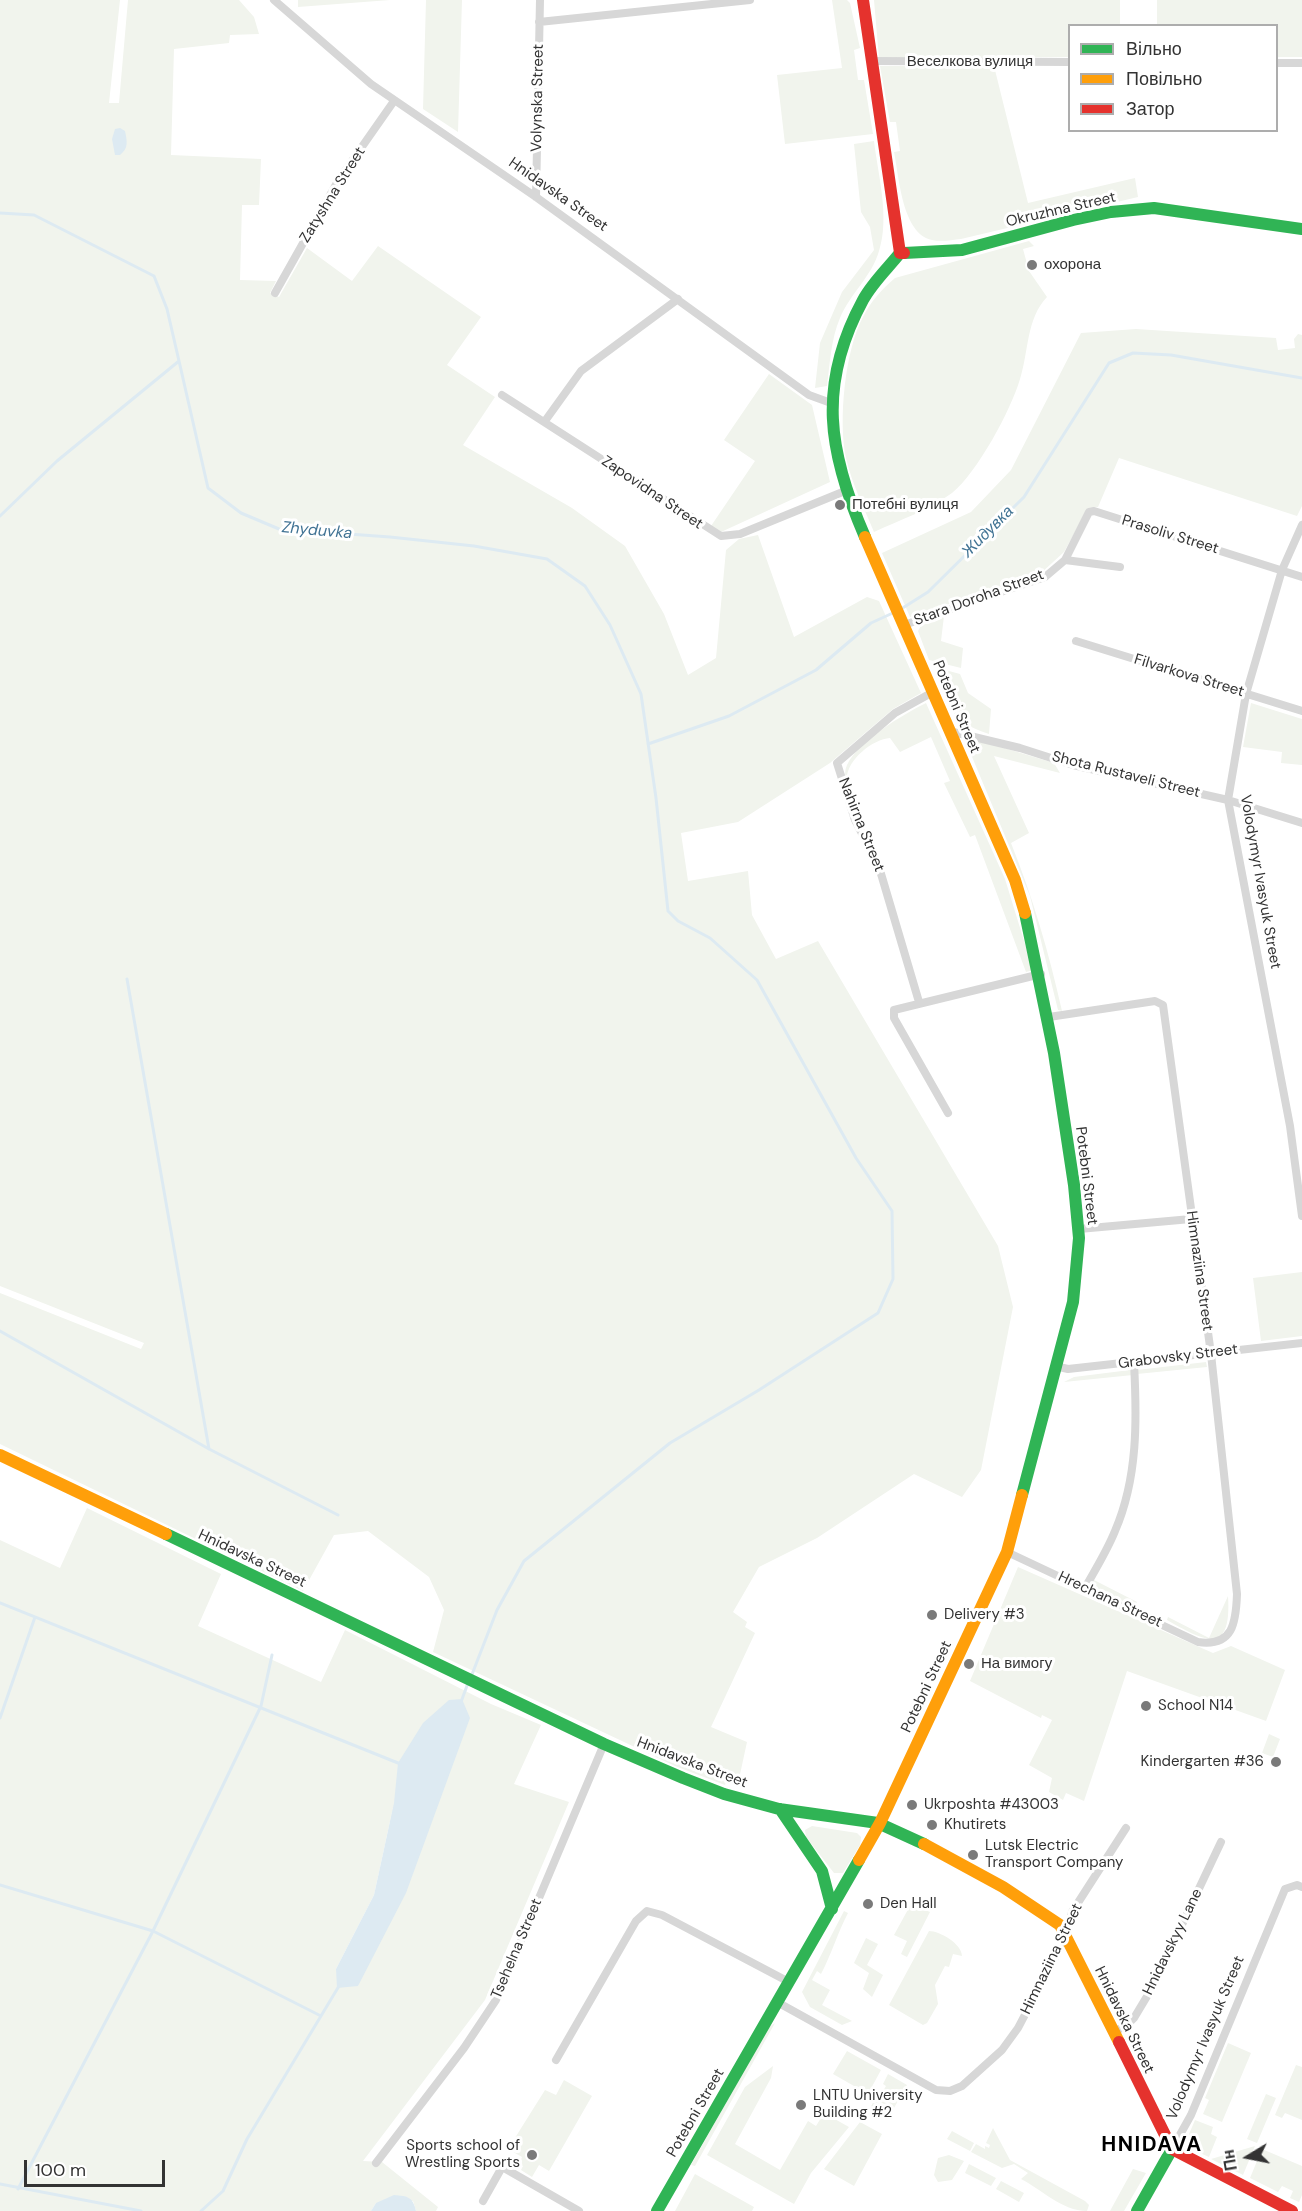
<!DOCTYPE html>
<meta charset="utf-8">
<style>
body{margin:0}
#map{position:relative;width:1302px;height:2211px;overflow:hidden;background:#fff;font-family:"DM Sans",sans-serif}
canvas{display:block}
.legend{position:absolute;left:1068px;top:24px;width:210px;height:108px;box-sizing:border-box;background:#fff;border:2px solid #adadad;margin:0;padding:8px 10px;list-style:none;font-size:18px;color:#333}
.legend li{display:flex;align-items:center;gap:12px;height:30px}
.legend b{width:30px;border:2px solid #adadad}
.north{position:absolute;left:1218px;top:2127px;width:60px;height:60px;-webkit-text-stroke:4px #fff;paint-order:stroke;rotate:260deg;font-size:16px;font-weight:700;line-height:24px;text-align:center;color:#333}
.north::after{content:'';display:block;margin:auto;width:21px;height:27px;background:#333;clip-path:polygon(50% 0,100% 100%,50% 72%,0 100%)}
.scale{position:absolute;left:24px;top:2160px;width:141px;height:27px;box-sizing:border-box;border:3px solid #333;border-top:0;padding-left:8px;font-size:18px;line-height:21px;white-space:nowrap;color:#333;-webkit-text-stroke:4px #fff;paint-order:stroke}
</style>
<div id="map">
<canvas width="1302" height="2211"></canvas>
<ul class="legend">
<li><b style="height:8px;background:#30b455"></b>Вільно</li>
<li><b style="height:8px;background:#ff9f0a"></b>Повільно</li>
<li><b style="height:8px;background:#e5322d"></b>Затор</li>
</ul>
<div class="north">Пн</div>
<div class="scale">100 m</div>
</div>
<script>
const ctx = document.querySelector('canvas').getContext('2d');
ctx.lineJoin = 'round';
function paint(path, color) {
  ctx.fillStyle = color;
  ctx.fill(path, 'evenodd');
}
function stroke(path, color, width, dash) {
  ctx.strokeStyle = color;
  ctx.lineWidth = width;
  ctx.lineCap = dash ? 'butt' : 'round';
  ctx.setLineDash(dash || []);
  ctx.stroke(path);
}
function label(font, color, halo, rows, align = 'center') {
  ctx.font = font + ' "DM Sans",sans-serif';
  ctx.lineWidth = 6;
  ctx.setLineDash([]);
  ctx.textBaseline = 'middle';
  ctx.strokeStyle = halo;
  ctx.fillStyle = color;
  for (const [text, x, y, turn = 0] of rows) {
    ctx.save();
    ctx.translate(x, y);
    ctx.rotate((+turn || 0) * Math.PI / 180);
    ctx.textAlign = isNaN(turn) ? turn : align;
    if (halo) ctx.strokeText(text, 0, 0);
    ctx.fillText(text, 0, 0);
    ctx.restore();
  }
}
const green = new Path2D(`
 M0 0H120L109 103H119L128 0H239L254 17 259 34 230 35 229 43 174 49 171 155 261 159 259 205H242L240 280 276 281 270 293 279 297 307 248 352 281 378 246 481 317 447 365 495 397 463 445 572 508 625 546 664 614 688 675 716 658 726 550 739 539 758 535 794 637 867 597 879 601 921 693 893 709 830 763 738 822 681 833 688 881 748 871 752 915 776 959 818 941 998 1246 1013 1307 981 1470 962 1497 914 1474 817 1538 759 1567 733 1612 747 1622 745 1627 755 1633 711 1727 747 1742 739 1779 728 1777 725 1785 675 1766 433 1652 444 1610 429 1577 368 1531 334 1535 303 1591 0 1444V1293L141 1349 144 1343 0 1286Z
 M298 0H390L298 7Z
 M426 0H462L458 132 423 109Z
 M832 0H847L850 3 860 48 854 50 858 80H864L873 134 785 144 777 75 842 68Z
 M874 0H1120V25L1070 26 1069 57 879 58Z
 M1157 0H1302V57H1277L1276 26 1157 25Z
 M880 66H994L1028 203 1135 178 1138 197 961 239C952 240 941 242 932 240 902 234 899 176 894 152L900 151 896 122H890Z
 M874 141C878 175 890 217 879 251 872 276 850 294 840 318 831 339 830 363 827 386L815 388 820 343 842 292 874 250 870 227 861 212 854 144Z
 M1029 241 1034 246 1023 249 1029 271 1047 297C1026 319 1029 351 1020 379 1011 410 977 473 952 493 929 510 900 520 874 532 864 508 852 484 846 458 838 421 845 350 863 317 871 301 882 289 895 278Z
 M1136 329 1276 338 1278 350 1295 348 1294 339 1298 334 1302 335V506L1297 516 1119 458 1098 507 1088 508 1064 552 1040 574 910 617 882 553 971 512 1011 470 1081 333Z
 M769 374 812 405 830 482 721 532 711 526 755 461 724 440Z
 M944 616 941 641 963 648 961 668 929 660 918 631 923 622Z
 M938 668 960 674 968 693 991 709 989 734C949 721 950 707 935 671Z
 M926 703 1005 879 1033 970 1026 972 975 835 970 837 944 783 950 781 931 737 900 752 890 738C873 739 847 760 847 778 847 784 850 791 852 797 848 786 842 776 847 765 858 741 904 714 926 703Z
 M1251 703 1302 719V765L1281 763 1282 752 1243 747Z
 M981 741 1054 763 1060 773 994 756 1029 833 1011 843C1033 898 1049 953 1062 1011L1058 1010 1030 896 970 752V745Z
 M1302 1272V1336L1261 1341 1253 1278Z
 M1206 1362 1207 1367 1137 1374V1370Z
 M1130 1370 1133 1375 1064 1382 1074 1377Z
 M87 1508 221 1574 198 1626 321 1682 345 1630 491 1704 541 1725 514 1784 569 1802 485 2000 363 2161 382 2162 438 2207 436 2211H416L413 2201 376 2203 371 2211H0V1540L60 1568ZM394 1803 358 1986 336 1969 374 1895Z
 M1018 1567 1213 1653 1231 1646 1285 1670 1266 1721 1127 1671 1084 1801 1066 1793 1063 1800 1049 1792 1052 1778 1029 1765 1052 1720 1042 1715 1041 1718 970 1681Z
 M1094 1580 1137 1602 1134 1607 1091 1585Z
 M1228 1596C1232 1657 1204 1641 1167 1620L1168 1617 1209 1638Z
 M1269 1734 1280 1739 1273 1757 1262 1753Z
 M812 1826 857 1833 861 1837 860 1845 843 1873H834L806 1837 805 1830Z
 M911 1904 930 1912 907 1957 901 1954 907 1941 894 1935Z
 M844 1911 848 1913C838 1932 832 1953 821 1974L817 1971 812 1980 830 1990 822 2005 852 2021 842 2025 810 2007 802 1992Z
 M929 1931C940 1931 962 1944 962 1956L953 1954 949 1967 945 1966 935 1985 938 2004 927 2023 923 2025 889 2005Z
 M866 1938 878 1944 867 1965 883 1975 872 1997 863 1989 869 1973 854 1963Z
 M775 2023 695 2166 691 2165 769 2027Z
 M1228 2043 1251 2053 1222 2122 1203 2114 1209 2100 1205 2098Z
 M847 2051 881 2070 868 2094 833 2074Z
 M1296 2065 1302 2067V2120L1285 2113 1282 2118 1275 2115Z
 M773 2066 771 2078 735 2144 780 2170 808 2121 816 2126 824 2113 849 2127 811 2173 794 2204 707 2155 745 2087Z
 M888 2074 907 2085 890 2115 876 2107 871 2116 867 2114 876 2097 879 2098 886 2086 883 2084Z
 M564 2080 592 2096 549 2171 539 2165 532 2177 521 2170 523 2166 519 2164 522 2157 508 2149 545 2090 556 2095Z
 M1266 2094 1276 2098 1257 2143 1247 2139Z
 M1195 2120 1213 2127 1211 2134 1217 2137 1209 2157 1184 2146Z
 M860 2122 882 2134 854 2186 824 2169Z
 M993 2128 1010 2160 1085 2201 1089 2205 1087 2211C1062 2211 1041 2189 1021 2179L1028 2173 1014 2164 1002 2168 971 2152 976 2144 985 2149V2146L989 2148 990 2145 986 2143Z
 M952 2131 974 2143 970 2151 947 2139Z
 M1255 2146 1243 2175 1211 2159Z
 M1262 2149 1302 2166V2195L1299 2202 1290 2198 1293 2191 1282 2186 1278 2192 1250 2178Z
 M949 2155 964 2161 952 2180 938 2182 934 2175 938 2158Z
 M969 2164 996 2178 991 2186 965 2173Z
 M1133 2169 1146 2173 1124 2211H1110Z
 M695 2174 754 2207 752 2211H675Z
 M1001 2181 1024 2193 1019 2202 996 2189Z`);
const water = new Path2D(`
 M120 128 125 131C127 141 129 148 120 155H115L112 139 115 129Z
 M462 1699 470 1718 406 1893 358 1986 337 1988 336 1969 374 1895 394 1803 398 1763 423 1723 449 1700Z
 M394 2195C408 2196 413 2197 416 2211H371L376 2203Z`);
const stream = new Path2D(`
 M0 213 34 215 154 276 167 309 179 361
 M0 516 57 461 179 361 208 488 241 513 279 529 390 537 474 546 547 559 585 586 610 625 641 694 656 798 668 911 678 921 710 938 757 980 856 1158 892 1211 893 1279 878 1313 759 1390 670 1443 524 1561 497 1610 471 1677
 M901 609 928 592 1024 497 1109 363 1133 353 1171 355 1302 378
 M648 744 729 716 816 670 871 623 895 612
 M127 979 209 1449
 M0 1331 209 1449 338 1515
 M0 1603 398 1763
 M461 1702 468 1683
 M0 1718 35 1617
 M0 1885 153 1931 321 2016
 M0 2184 141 2211
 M18 2189 153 1931 261 1706 272 1655
 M201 2211 223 2191 247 2139 339 1986`);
const street = new Path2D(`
 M274 0 371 84 536 197 809 395 831 403
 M539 22 750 0
 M871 61 1070 62
 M1276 63H1302
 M536 197 540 0
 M275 293 338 181 394 101
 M502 395 721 536 740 534 845 491
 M545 421 581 371 678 299
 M1302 525 1282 570 1246 694 1228 800 1290 1126 1302 1216
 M1065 560 1120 567
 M904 625 1045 577 1065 560 1089 512 1094 511 1302 577
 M1076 641 1302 711
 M949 731 1020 748 1073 765 1228 800 1302 823
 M919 1002 879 867 855 820 837 763 895 713 933 692
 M948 1113 894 1018V1010L1041 974
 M1079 1229 1191 1219
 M1055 1366 1068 1369 1302 1343
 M1007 1552 1198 1642C1233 1647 1236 1623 1237 1594L1211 1354 1163 1005 1155 1001 1049 1017
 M1085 1588C1095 1570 1107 1551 1115 1531 1138 1478 1137 1419 1134 1363
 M777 2002 936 2090 950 2091 962 2086 1002 2050 1018 2028 1066 1937 1072 1912 1126 1828
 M1113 2032 1126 2026 1134 2018 1152 1988 1221 1842
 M556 2060 636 1921 647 1911 662 1915 789 1982
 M1172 2149 1191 2115 1285 1889 1297 1885 1302 1887
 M376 2163 464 2048 496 2000 604 1744
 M483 2201 501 2169 504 2168 579 2211`);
const fast = new Path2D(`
 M904 253 962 250 1073 220 1111 212 1154 208 1302 229
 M865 537C828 452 817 385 863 300 872 283 888 268 900 253
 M1022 1495 1073 1302 1079 1238 1074 1185 1054 1053 1025 913
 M166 1534 604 1744 683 1778 724 1794 779 1809 878 1823 924 1844
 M780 1809 822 1871 832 1909
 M657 2211 859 1860
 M1137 2211 1172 2149`);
const slow = new Path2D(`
 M865 537 1015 880 1025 913
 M0 1455 166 1534
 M924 1844 1003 1887 1060 1925 1119 2042
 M859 1860 880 1823 1007 1552 1022 1495`);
const jam = new Path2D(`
 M863 0 900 253H904
 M1119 2042 1172 2149 1292 2211`);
const markers = [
 [1032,265,6,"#7a7a7a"],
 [840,505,6,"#7a7a7a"],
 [932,1615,6,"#7a7a7a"],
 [969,1664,6,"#7a7a7a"],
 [1146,1706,6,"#7a7a7a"],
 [1276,1762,6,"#7a7a7a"],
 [912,1805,6,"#7a7a7a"],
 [932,1825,6,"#7a7a7a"],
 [973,1855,6,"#7a7a7a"],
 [868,1904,6,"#7a7a7a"],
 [801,2105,6,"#7a7a7a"],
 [532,2155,6,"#7a7a7a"]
];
const streetNames = [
 ["Веселкова вулиця",970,62],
 ["Volynska Street",538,98,-89],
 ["Zatyshna Street",333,195,-58],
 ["Hnidavska Street",558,195,35],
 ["Okruzhna Street",1061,210,-13],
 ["Zapovidna Street",652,493,34],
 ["Prasoliv Street",1170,535,17],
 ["Stara Doroha Street",979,598,-20],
 ["Filvarkova Street",1189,676,17],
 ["Potebni Street",956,707,67],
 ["Shota Rustaveli Street",1126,775,14],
 ["Nahirna Street",861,825,68],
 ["Volodymyr Ivasyuk Street",1260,882,80],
 ["Potebni Street",1086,1176,83],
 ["Himnaziina Street",1199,1271,82],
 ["Grabovsky Street",1178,1357,-7],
 ["Hnidavska Street",252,1559,25],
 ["Hrechana Street",1110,1600,25],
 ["Potebni Street",927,1687,-65],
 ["Hnidavska Street",692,1763,21],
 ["Hnidavskyy Lane",1173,1942,-64],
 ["Tsehelna Street",517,1949,-67],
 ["Himnaziina Street",1052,1959,-64],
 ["Hnidavska Street",1124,2020,64],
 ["Volodymyr Ivasyuk Street",1206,2038,-67],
 ["Potebni Street",696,2113,-60]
];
const poiNames = [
 ["охорона",1044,265],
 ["Потебні вулиця",852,505],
 ["Delivery #3",944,1615],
 ["На вимогу",981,1664],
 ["School N14",1158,1706],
 ["Kindergarten #36",1264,1762,"right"],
 ["Ukrposhta #43003",924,1805],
 ["Khutirets",944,1825],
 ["Lutsk Electric",985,1846],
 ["Transport Company",985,1863],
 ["Den Hall",880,1904],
 ["LNTU University",813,2096],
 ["Building #2",813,2113],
 ["Sports school of",520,2146,"right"],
 ["Wrestling Sports",520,2163,"right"]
];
const waterNames = [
 ["Zhyduvka",317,531,5],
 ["Жидувка",988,532,-45]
];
const districtNames = [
 ["HNIDAVA",1152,2145]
];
paint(green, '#f1f4ed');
paint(water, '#ddeaf2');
stroke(stream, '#ddeaf2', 3);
stroke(street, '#d7d7d7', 8);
stroke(fast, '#30b455', 12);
stroke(slow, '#ff9f0a', 12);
stroke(jam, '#e5322d', 12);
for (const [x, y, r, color] of markers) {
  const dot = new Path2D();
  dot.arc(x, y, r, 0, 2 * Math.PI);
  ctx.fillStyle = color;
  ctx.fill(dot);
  stroke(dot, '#fff', 2);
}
label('15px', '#333', '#fff', streetNames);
label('15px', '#333', '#fff', poiNames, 'left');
label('italic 16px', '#417394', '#fff', waterNames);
ctx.letterSpacing = '1.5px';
label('bold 21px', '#000', '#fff', districtNames);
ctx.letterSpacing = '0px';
</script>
